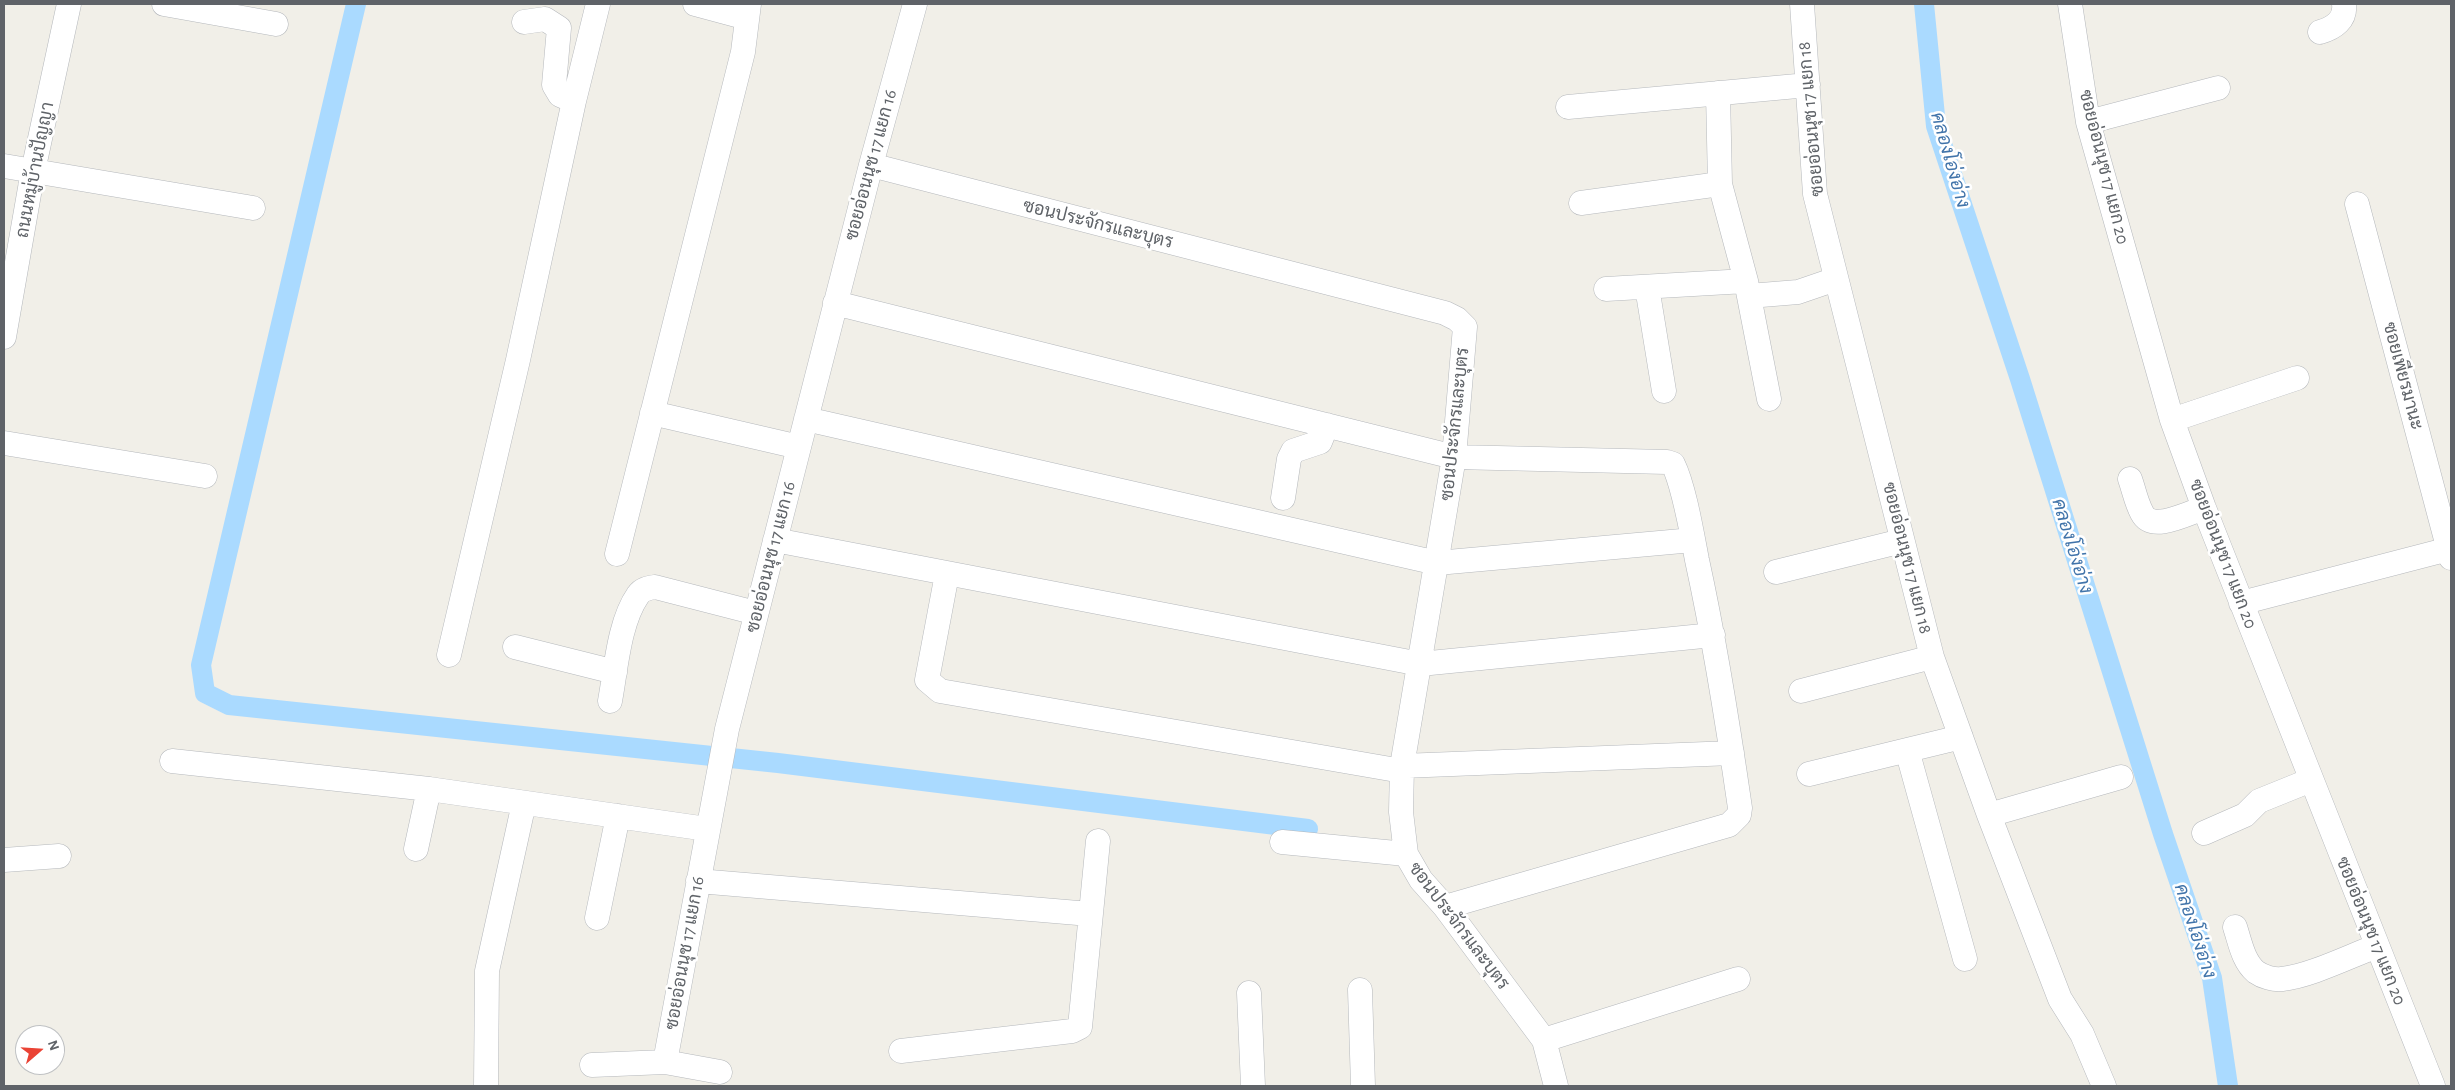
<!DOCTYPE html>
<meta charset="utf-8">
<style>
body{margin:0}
#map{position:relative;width:2455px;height:1090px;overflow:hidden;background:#f1efe8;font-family:"Alegreya Sans",sans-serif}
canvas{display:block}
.frame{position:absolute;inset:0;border:5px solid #5f6368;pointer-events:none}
.north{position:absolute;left:15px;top:1025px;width:50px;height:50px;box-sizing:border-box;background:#fff;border:1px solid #bfc1c3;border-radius:50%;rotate:71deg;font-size:14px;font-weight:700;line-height:20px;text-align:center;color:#5f6368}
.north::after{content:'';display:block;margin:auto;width:18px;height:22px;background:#ea4335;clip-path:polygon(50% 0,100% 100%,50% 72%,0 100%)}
</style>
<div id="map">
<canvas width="2455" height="1090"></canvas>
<div class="frame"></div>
<div class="north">N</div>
</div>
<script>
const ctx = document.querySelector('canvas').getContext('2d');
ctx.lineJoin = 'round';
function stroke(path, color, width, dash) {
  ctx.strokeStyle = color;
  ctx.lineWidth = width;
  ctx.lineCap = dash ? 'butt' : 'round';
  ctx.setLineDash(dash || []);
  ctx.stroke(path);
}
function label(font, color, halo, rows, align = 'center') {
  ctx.font = font + ' "Alegreya Sans",Sarabun,sans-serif';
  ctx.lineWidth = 5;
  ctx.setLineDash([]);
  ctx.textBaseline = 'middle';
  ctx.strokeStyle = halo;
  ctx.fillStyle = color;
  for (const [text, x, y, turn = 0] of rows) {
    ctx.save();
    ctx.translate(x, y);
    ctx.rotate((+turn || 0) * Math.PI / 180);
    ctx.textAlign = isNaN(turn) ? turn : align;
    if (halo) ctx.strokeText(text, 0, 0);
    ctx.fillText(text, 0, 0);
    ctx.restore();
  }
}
const canal = new Path2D(`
 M356 4 201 665 205 693 229 705 778 763 1308 829
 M1924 4 1936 126 2020 379 2163 834 2212 978 2228 1086`);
const minor = new Path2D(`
 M164 4 276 24
 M695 4 747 18
 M1802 4 1815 194 1932 657 1989 815 2060 999 2082 1034 2104 1086
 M2070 4 2088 122 2172 420 2204 508 2433 1086
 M524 22 545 19 559 28 554 85 560 95 574 101
 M2320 32C2334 28 2346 20 2344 4
 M1718 93 1720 184 1746 281 1769 399
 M1568 107 1808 85
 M2088 122 2218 88
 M871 165 1445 313 1457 319 1465 327 1454 457 1402 766 1401 812 1406 854 1421 880 1445 907 1544 1040 1556 1086
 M4 166 253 208
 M1581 203 1720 184
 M2357 204 2451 558
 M1647 287 1664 391
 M1606 289 1746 281
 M1749 296 1798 292 1836 279
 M835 303 1454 457 1667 462 1673 464C1684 486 1692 534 1697 560 1715 642 1728 725 1740 808L1739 815 1729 825 1445 907
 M4 337 33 171 69 4
 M652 413 799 447
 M806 419 1437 563 1693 540
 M2172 420 2297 378
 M4 443 205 476
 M2130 479C2134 490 2136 502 2142 513 2152 533 2188 513 2204 508
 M1283 498 1289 459 1293 451 1320 442 1327 425
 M775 540 1420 664 1713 635
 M617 554 743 52 749 4
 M1776 572 1902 541
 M947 574 927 680 940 691 1402 771
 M2241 603 2449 549
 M515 647 615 672
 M449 655 518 360 574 101 598 4
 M1801 691 1932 657
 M610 701C616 669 619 622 638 595 642 589 648 588 655 587L756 613
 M1907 750 1965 959
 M172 761 429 789 707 829
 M1402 766 1732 753
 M1809 774 1961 737
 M1989 815 2121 777
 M2204 833 2245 815 2259 801 2311 780
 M1282 842 1406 854
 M416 849 429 789
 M4 860 59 856
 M698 881 1090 914
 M597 918 618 816
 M2235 927C2240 942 2243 961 2256 972 2263 977 2274 980 2282 979 2310 976 2350 956 2377 946
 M1360 990 1363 1086
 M1249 993 1253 1086
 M1544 1040 1738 979
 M901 1051 1072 1031 1080 1027 1098 841
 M592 1065 665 1062
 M720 1072 665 1062 727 729 871 165 915 4
 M486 1086 487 971 524 803`);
const streetNames = [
 ["ซอยอ่อนนุช 17 แยก 18",1811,119,-95],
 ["ซอยอ่อนนุช 17 แยก 16",871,165,-75],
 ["ซอยอ่อนนุช 17 แยก 20",2104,167,76],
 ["ถนนหมู่บ้านปัญญา",35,170,-79],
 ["ซอนประจักรและบุตร",1098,224,14],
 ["ซอยเพียรมานะ",2403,376,75],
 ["ซอนประจักรและบุตร",1455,424,-84],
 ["ซอยอ่อนนุช 17 แยก 20",2223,554,69],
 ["ซอยอ่อนนุช 17 แยก 16",771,557,-76],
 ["ซอยอ่อนนุช 17 แยก 18",1907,558,76],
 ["ซอนประจักรและบุตร",1459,926,53],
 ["ซอยอ่อนนุช 17 แยก 20",2371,931,68],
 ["ซอยอ่อนนุช 17 แยก 16",685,953,-80]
];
const waterNames = [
 ["คลองโอ่งอ่าง",1950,160,74],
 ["คลองโอ่งอ่าง",2072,546,73],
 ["คลองโอ่งอ่าง",2195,931,72]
];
stroke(canal, '#aadaff', 20);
stroke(minor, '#b5b8bc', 25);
stroke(minor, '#fff', 24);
label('18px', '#5f6368', '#fff', streetNames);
label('italic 19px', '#4174aa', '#fff', waterNames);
</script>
